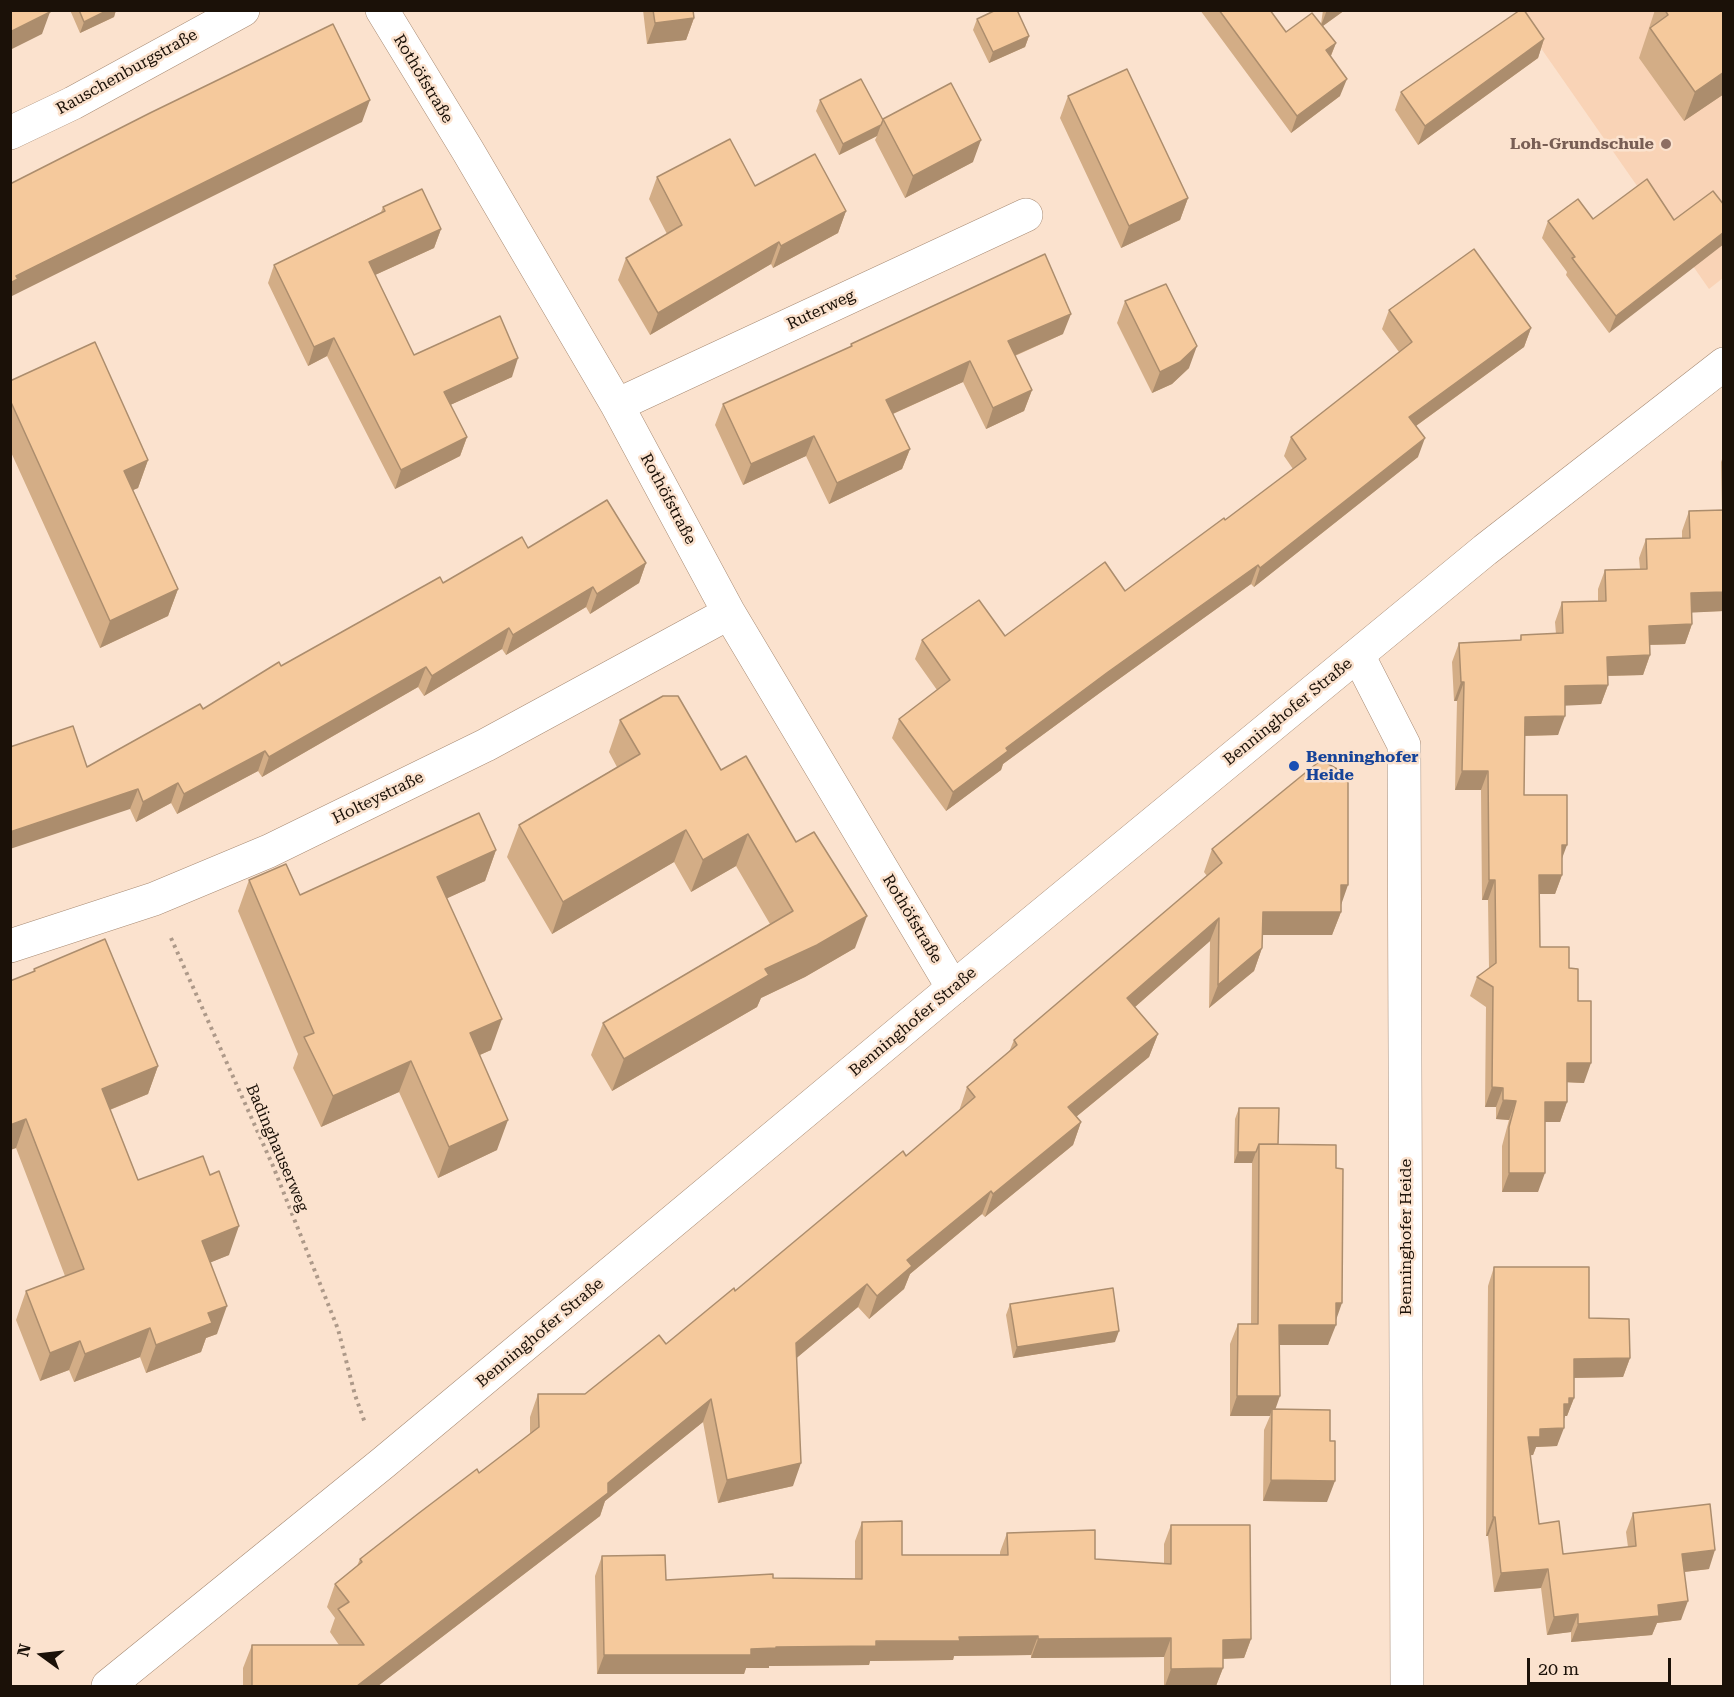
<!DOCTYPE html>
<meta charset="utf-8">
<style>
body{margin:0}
#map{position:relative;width:1734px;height:1697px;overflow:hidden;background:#fbe2ce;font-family:"Roboto Serif",serif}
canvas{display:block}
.frame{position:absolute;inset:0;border:12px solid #1b1108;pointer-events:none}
.north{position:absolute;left:12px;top:1625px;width:60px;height:60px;-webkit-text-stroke:4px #fbe2ce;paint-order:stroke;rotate:285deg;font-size:16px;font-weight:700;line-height:24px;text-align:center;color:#1b1108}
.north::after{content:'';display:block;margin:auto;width:21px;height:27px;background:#1b1108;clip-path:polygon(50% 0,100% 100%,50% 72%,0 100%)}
.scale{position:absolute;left:1527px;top:1658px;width:144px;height:27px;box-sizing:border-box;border:3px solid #1b1108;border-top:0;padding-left:8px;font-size:18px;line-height:21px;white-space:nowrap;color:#1b1108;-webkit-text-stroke:4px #fbe2ce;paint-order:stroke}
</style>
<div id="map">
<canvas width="1734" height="1697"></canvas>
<div class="frame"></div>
<div class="north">N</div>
<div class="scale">20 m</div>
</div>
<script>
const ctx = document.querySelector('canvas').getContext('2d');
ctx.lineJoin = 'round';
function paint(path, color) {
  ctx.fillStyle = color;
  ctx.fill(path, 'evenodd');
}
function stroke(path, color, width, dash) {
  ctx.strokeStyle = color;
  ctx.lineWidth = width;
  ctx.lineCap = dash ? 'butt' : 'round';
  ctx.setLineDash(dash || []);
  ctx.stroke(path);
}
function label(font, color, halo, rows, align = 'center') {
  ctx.font = font + ' "Roboto Serif",serif';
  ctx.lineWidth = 5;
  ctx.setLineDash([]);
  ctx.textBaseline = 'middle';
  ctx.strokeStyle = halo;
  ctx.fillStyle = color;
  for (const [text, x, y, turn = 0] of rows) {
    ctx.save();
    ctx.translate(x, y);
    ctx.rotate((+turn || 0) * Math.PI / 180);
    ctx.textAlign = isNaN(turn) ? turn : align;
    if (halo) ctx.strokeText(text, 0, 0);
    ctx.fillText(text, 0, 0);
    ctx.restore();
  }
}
const built = new Path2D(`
 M1515 11H1723V278L1709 289Z`);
const path = new Path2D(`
 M171 938 273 1166 338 1329 355 1395 365 1423`);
const minor = new Path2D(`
 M382 10 468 151 617 405 729 613 953 988
 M10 133 73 103 243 10
 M617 405 1026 215
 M1358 655 1404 745 1407 1686
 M10 946 154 899 269 851 486 745 729 613`);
const major = new Path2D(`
 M108 1686 383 1463 953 988 1485 550 1724 364`);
const wall = new Path2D(`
 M70 10H116L114 17 80 33Z
 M643 10H693L694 18 686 40 647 44Z
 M1200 10H1270L1286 32 1321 24 1323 10H1345L1323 26 1336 43 1331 56 1340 96 1291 133Z
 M1655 10H1724V94L1684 121 1639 58Z
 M977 19 1029 36 1025 47 989 63 973 30Z
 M1544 39 1538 58 1418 145 1395 110 1401 92Z
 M1068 96 1188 198 1180 220 1121 248 1060 118Z
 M820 100 883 120V119L973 162 905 198 875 140 877 136 839 155 816 111Z
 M657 177 755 186 846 211 838 233 773 268 771 264 650 335 618 280 626 258 667 234 649 199Z
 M383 207 441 229 434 248 375 275 414 355 512 377 450 405 467 437 460 456 395 489 327 356 308 366 268 283 274 265 381 212Z
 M1593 219 1674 220 1609 333 1566 275 1567 272 1542 238 1548 221Z
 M1125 301 1189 368 1172 384 1152 393 1117 323Z
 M1389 310 1531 328 1524 347 1416 426 1418 457 1254 587 1251 584 1101 692 1003 764 1001 770 946 811 892 738 899 719 937 690 915 659 922 640 1005 636 1125 591 1225 520 1293 469 1284 456 1291 437 1399 352 1382 329Z
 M1063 334 1015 356 1032 390 1024 411 986 429 963 382 893 414 910 449 902 469 829 504 806 456 743 485 715 425 723 404 850 347 851 344Z
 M10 381 148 460 138 488 133 490 178 589 168 616 100 648 10 450Z
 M1724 454V611L1692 612V624L1685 644 1650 645V655L1643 675 1608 676V685L1601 704 1565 705 1558 735 1525 736 1524 795 1562 859V875L1555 894H1539L1540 947 1569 968 1578 1001 1584 1083 1567 1082V1102L1560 1122H1545L1538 1192H1502V1146L1509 1120 1496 1119V1107H1485L1486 1007 1470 996 1477 977 1489 968 1488 900H1482L1481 790H1455L1457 701H1454L1452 662 1459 643 1520 640 1521 635 1556 634 1555 622 1562 602 1598 601V589L1605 570 1640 569 1639 558 1646 539H1682V531L1689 511H1722L1721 462Z
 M528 548 646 563 639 583 590 614 586 607 506 655 502 649 424 696 418 687 262 777 258 771 177 814 171 803 136 822 130 809 87 767 203 709 281 666 443 583Z
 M620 720 721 770 855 948 805 977 761 998 757 1007 612 1091 591 1055 603 1023 770 924 736 866 691 892 674 862 552 934 507 857 519 825 617 767 609 752Z
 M1212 849 1341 905V912L1332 935H1262V948L1254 971 1209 1008 1210 941 1135 1007 1158 1034 1149 1057 1076 1117 1081 1122 1073 1145 985 1217 982 1214 910 1274 904 1289 869 1319 858 1307 796 1358 793 1486 718 1503 703 1422 605 1501 600 1516 378 1686H243V1668L252 1645H339L330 1632 335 1618 327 1607 335 1584 357 1566 360 1559 479 1473 530 1434V1417L538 1394H585L666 1344 735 1291 906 1156 959 1111 967 1087 1009 1052 1014 1040 1207 876 1204 872Z
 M496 850 485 881 447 898 491 1050 480 1055 497 1150 438 1178 399 1092 321 1127 293 1068 298 1054 238 911 249 880 300 895Z
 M34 969 158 1066 148 1094 110 1110 138 1180 229 1255 211 1262 217 1334 206 1338 201 1352 146 1373 140 1357 74 1382 69 1370 40 1381 16 1320 26 1291 65 1276 16 1148 10 1150V981L33 972Z
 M1239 1108 1278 1144 1336 1319 1328 1345H1280L1275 1409 1327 1502 1263 1501 1264 1430 1270 1416H1230V1344L1238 1324H1251L1252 1163H1234L1235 1119Z
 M1494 1267 1589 1318 1630 1358 1623 1377 1574 1378V1398L1567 1416H1565L1564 1419 1557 1446 1536 1447 1533 1455H1530L1539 1524 1563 1554 1628 1547 1626 1532 1633 1513 1709 1569 1684 1572 1681 1620 1657 1623 1652 1635 1571 1642V1632L1547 1635 1541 1588 1494 1592 1488 1536H1486L1488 1286Z
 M1010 1304 1115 1342 1013 1358 1006 1315Z
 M862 1522 902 1555H1000V1552L1007 1533 1095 1559 1164 1563V1544L1171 1525 1251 1639 1244 1658 1223 1659V1668L1216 1686H1164V1657L1031 1658V1655L954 1656 953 1660 870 1661 869 1665 769 1666V1668H746L744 1674H597L595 1576 602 1556 666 1580 773 1578 855 1579V1541Z`);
const shadedWall = new Path2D(`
 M108 10H116L114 17 80 33 84 22Z
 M1327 10H1345L1320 28Z
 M50 12 42 34 10 50V32Z
 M694 18 686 40 647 44 655 23Z
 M1029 36 1025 47 989 63 993 52Z
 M1544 39 1538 58 1418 145 1425 126Z
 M1336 43 1329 60 1326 50Z
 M1724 72V94L1684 121 1695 92Z
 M1347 79 1340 96 1291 133 1297 116Z
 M370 100 362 122 12 296 10 299V283L16 276Z
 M881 125 877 136 839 155 843 144Z
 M981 140 973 162 905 198 913 176Z
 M1188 198 1180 220 1121 248 1129 226Z
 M846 211 838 233 773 268 781 246Z
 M441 229 434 248 362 281 369 262Z
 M1724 232V244L1609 333 1616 316Z
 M779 242 771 264 650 335 658 313Z
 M1071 314 1063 334 1000 362 1008 341Z
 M1531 328 1524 347 1402 436 1409 417Z
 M334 338 327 356 308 366 314 347Z
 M1197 346 1189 368 1172 384 1152 393 1160 372Z
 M518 358 512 377 437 411 444 392Z
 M970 361 963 382 879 420 886 400Z
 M1032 390 1024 411 986 429 993 408Z
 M814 436 806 456 743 485 751 464Z
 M467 437 460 456 395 489 401 470Z
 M1425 438 1418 457 1254 587 1260 568Z
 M910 449 902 469 829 504 837 483Z
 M148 460 138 488 114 498 124 471Z
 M646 563 639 583 590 614 597 594Z
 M1258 565 1251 584 1101 692 1003 764 1001 770 946 811 953 792 1006 748 1108 672Z
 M593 587 586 607 506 655 513 635Z
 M178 589 168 616 100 648 110 621Z
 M1724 592V611L1684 613 1691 593Z
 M1692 624 1685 644 1642 645 1649 626Z
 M509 628 502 649 424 696 432 676Z
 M1650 655 1643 675 1600 676 1607 657Z
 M426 667 418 687 262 777 269 757Z
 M1461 682H1464L1457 701H1454Z
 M1608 685 1601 704 1558 706 1565 686Z
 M1565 716 1558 735 1518 736 1525 717Z
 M265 751 258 771 177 814 184 794Z
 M1462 771H1488L1481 790H1455Z
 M178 783 171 803 136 822 143 802Z
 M138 789 130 809 10 849V832Z
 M686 830 674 862 552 934 563 902Z
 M748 834 736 866 691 892 703 860Z
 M1562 845H1567L1560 864Z
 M496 850 485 881 426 908 437 877Z
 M1539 875H1562L1555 894H1532Z
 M1489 880H1495L1488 900H1482Z
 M1341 885H1348L1340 908Z
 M1263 912H1341L1332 935H1254Z
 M867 916 855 948 805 977 761 998 757 1007 612 1091 624 1059 765 969Z
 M1219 918 1210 941 1119 1021 1127 998Z
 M1262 948 1254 971 1209 1008 1218 985Z
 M502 1019 491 1050 459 1064 470 1033Z
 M1158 1034 1149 1057 1060 1130 1068 1107Z
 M411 1061 399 1092 321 1127 333 1096Z
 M1567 1063H1591L1584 1083 1560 1082Z
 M158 1066 148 1094 92 1117 102 1089Z
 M1492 1087 1503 1088 1496 1107H1485Z
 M1503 1100 1516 1101 1509 1120 1496 1119Z
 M1545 1102H1567L1560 1122H1538Z
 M26 1119 16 1148 10 1150V1125Z
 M508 1120 497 1150 438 1178 449 1147Z
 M1081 1122 1073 1145 985 1217 993 1194Z
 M1238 1152H1256L1252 1163H1234Z
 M1509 1173H1545L1538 1192H1502Z
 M991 1191 982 1214 910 1274 904 1289 869 1319 877 1296 907 1260Z
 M239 1226 229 1255 192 1270 202 1241Z
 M867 1284 858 1307 787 1366 796 1343Z
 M1336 1303H1342L1335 1323Z
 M227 1306 217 1334 206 1338 201 1352 146 1373 156 1345 208 1313Z
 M1279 1325H1336L1328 1345H1272Z
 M150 1328 140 1357 74 1382 85 1354Z
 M1119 1331 1115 1342 1013 1358 1017 1347Z
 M80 1341 69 1370 40 1381 50 1353Z
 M1630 1358 1623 1377 1568 1378 1574 1359Z
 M1237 1396H1280L1273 1416 1272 1409 1270 1416H1230Z
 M1569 1398H1574L1567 1416H1565L1562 1423 1564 1404Z
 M711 1399 703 1422 605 1501 600 1516 378 1686H302L608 1483Z
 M1564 1428 1557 1446 1536 1447 1533 1455 1521 1456 1528 1437 1540 1429Z
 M801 1463 793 1486 718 1503 727 1480Z
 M1271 1480 1335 1481 1327 1502 1263 1501Z
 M1493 1517H1495L1488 1536H1486Z
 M1715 1550 1709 1569 1675 1573 1682 1554Z
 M1548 1569 1541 1588 1494 1592 1501 1573Z
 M1688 1601 1681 1620 1657 1623 1652 1635 1571 1642 1578 1624 1658 1605Z
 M1578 1614 1571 1632 1547 1635 1554 1617Z
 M1038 1636 1031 1655 954 1656 953 1660 870 1661 869 1665 769 1666V1668H746L744 1674H597L604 1655 751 1649 776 1647 959 1637Z
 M1171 1638 1164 1657 1031 1658 1038 1639Z
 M1251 1639 1244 1658 1216 1659 1223 1640Z
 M1223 1668 1216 1686H1165L1171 1669Z`);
const building = new Path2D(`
 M10 10H49L50 12 10 32Z
 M79 10H108L84 22Z
 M653 10H693L694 18 655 23Z
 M996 10H1017L1029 36 993 52 977 19Z
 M1219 10H1270L1286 32 1312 13 1336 43 1326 50 1347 79 1297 116Z
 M1520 10H1524L1544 39 1425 126 1401 92Z
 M1665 10H1724V72L1695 92 1650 28 1668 15Z
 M333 24 370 100 16 276 18 279 10 283V184L150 113Z
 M1127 69 1188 198 1129 226 1068 96Z
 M861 79 883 120 881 125 843 144 820 100Z
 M951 83 981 140 913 176 883 119Z
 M730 139 755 186 815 154 846 211 781 246 779 242 658 313 626 258 682 225 657 177Z
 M1647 179 1674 220 1713 191 1724 205V232L1616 316 1572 258 1575 257 1548 221 1578 199 1593 219Z
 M422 189 441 229 369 262 414 355 500 316 518 358 444 392 467 437 401 470 334 338 314 347 274 265 385 211 383 207Z
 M1474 249 1531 328 1409 417 1425 438 1260 568 1258 565 1108 672 1006 748 1008 751 953 792 899 719 950 680 922 640 979 600 1005 636 1105 562 1125 591 1224 518 1225 520 1306 459 1291 437 1412 342 1389 310Z
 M1045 254 1071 314 1008 341 1032 390 993 408 970 361 886 400 910 449 837 483 814 436 751 464 723 404 852 346 851 344Z
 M1166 284 1197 346 1180 362 1160 372 1125 301Z
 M95 342 148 460 124 471 178 589 110 621 10 400V381Z
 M607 500 646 563 597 594 593 587 513 635 509 628 432 676 426 667 269 757 265 751 184 794 178 783 143 802 138 789 10 832V747L73 726 87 767 200 704 203 709 279 662 281 666 440 577 443 583 522 537 528 548Z
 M1724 510V592L1691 593 1692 624 1649 626 1650 655 1607 657 1608 685 1565 686V716L1525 717 1524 795H1567V845H1562V875H1539L1540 947H1569V968L1578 969V1001H1591V1063H1567V1102H1545V1173H1509V1127L1516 1101 1503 1100V1088L1492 1087 1493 987 1477 977 1496 963 1495 880H1489L1488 771H1462L1464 682H1461L1459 643 1521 640V635L1563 633 1562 602 1606 601 1605 570 1647 569 1646 539 1690 538 1689 511Z
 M663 696H678L721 770 746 756 796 842 814 832 867 916 817 945 765 969 769 975 624 1059 603 1023 793 911 748 834 703 860 686 830 563 902 519 825 640 754 620 720Z
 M1321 760 1348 775V885H1341V912H1263L1262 948 1218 985 1219 918 1127 998 1158 1034 1068 1107 1081 1122 993 1194 991 1191 907 1260 912 1266 877 1296 867 1284 796 1343 801 1463 727 1480 711 1399 608 1483V1493L357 1686H252V1645H364L338 1609 349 1602 335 1584 362 1562 360 1559 419 1513 477 1469 479 1473 539 1427 538 1394H585L659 1335 666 1344 734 1288 735 1291 903 1151 906 1156 975 1097 967 1087 1017 1045 1014 1040 1222 863 1212 849Z
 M479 813 496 850 437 877 502 1019 470 1033 508 1120 449 1147 411 1061 333 1096 304 1037 314 1033 249 880 286 864 300 895Z
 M105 939 158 1066 102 1089 138 1180 203 1156 210 1175 219 1171 239 1226 202 1241 227 1306 208 1313 212 1323 156 1345 150 1328 85 1354 80 1341 50 1353 26 1291 84 1269 26 1119 10 1125V981L35 971 34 969Z
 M1239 1108H1279L1278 1144H1259L1256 1152H1238Z
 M1259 1144 1336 1145V1168L1343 1169 1342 1303H1336V1325H1279L1280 1396H1237L1238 1324H1258Z
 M1494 1267H1589V1318L1629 1319 1630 1358 1574 1359V1398H1569V1404H1564V1428L1540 1429V1437H1528L1539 1524 1559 1521 1563 1554 1636 1546 1633 1513 1710 1504 1715 1550 1682 1554 1688 1601 1658 1605 1659 1616 1578 1624V1614L1554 1617 1548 1569 1501 1573 1495 1517H1493Z
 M1113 1288 1119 1331 1017 1347 1010 1304Z
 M1272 1409 1330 1410V1441H1335V1481L1271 1480Z
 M902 1521V1555H1008L1007 1533 1095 1530V1559L1171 1564V1525H1250L1251 1639 1223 1640V1668L1171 1669V1638L1038 1639V1636L959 1637 960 1641H876V1646L776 1647V1648L751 1649V1655H604L602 1556 665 1555 666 1580 773 1574V1578L862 1579V1522Z`);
const markers = [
 [1666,144,6,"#8d6e63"],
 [1294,766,6,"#1a4fb4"]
];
const streetNames = [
 ["Rauschenburgstraße",127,72,-29],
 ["Rothöfstraße",423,79,59],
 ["Ruterweg",821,310,-25],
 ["Rothöfstraße",668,499,62],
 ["Benninghofer Straße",1288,712,-39],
 ["Holteystraße",378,798,-26],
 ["Rothöfstraße",912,919,59],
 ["Benninghofer Straße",913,1022,-40],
 ["Badinghauserweg",277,1148,67],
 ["Benninghofer Heide",1406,1237,-90],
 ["Benninghofer Straße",540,1333,-40]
];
const educationNames = [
 ["Loh-Grundschule",1654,144]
];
const transitNames = [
 ["Benninghofer",1306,757],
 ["Heide",1306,775]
];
paint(built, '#f9d3b6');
stroke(minor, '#a78a73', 34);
stroke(major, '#a78a73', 34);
stroke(path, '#ad9989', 4, [3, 4.5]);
stroke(minor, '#fff', 33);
stroke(major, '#fff', 33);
paint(wall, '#d3ad86');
paint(shadedWall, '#ac8d6d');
paint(building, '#f5c99c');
stroke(building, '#ac8d6d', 1.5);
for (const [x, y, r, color] of markers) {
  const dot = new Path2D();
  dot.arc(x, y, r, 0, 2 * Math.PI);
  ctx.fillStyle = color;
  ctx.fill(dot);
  stroke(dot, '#fbe2ce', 2);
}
label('16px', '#1b1108', '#fbe2ce', streetNames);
label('bold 16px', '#785e54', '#fbe2ce', educationNames, 'right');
label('bold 16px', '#164399', '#fbe2ce', transitNames, 'left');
</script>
